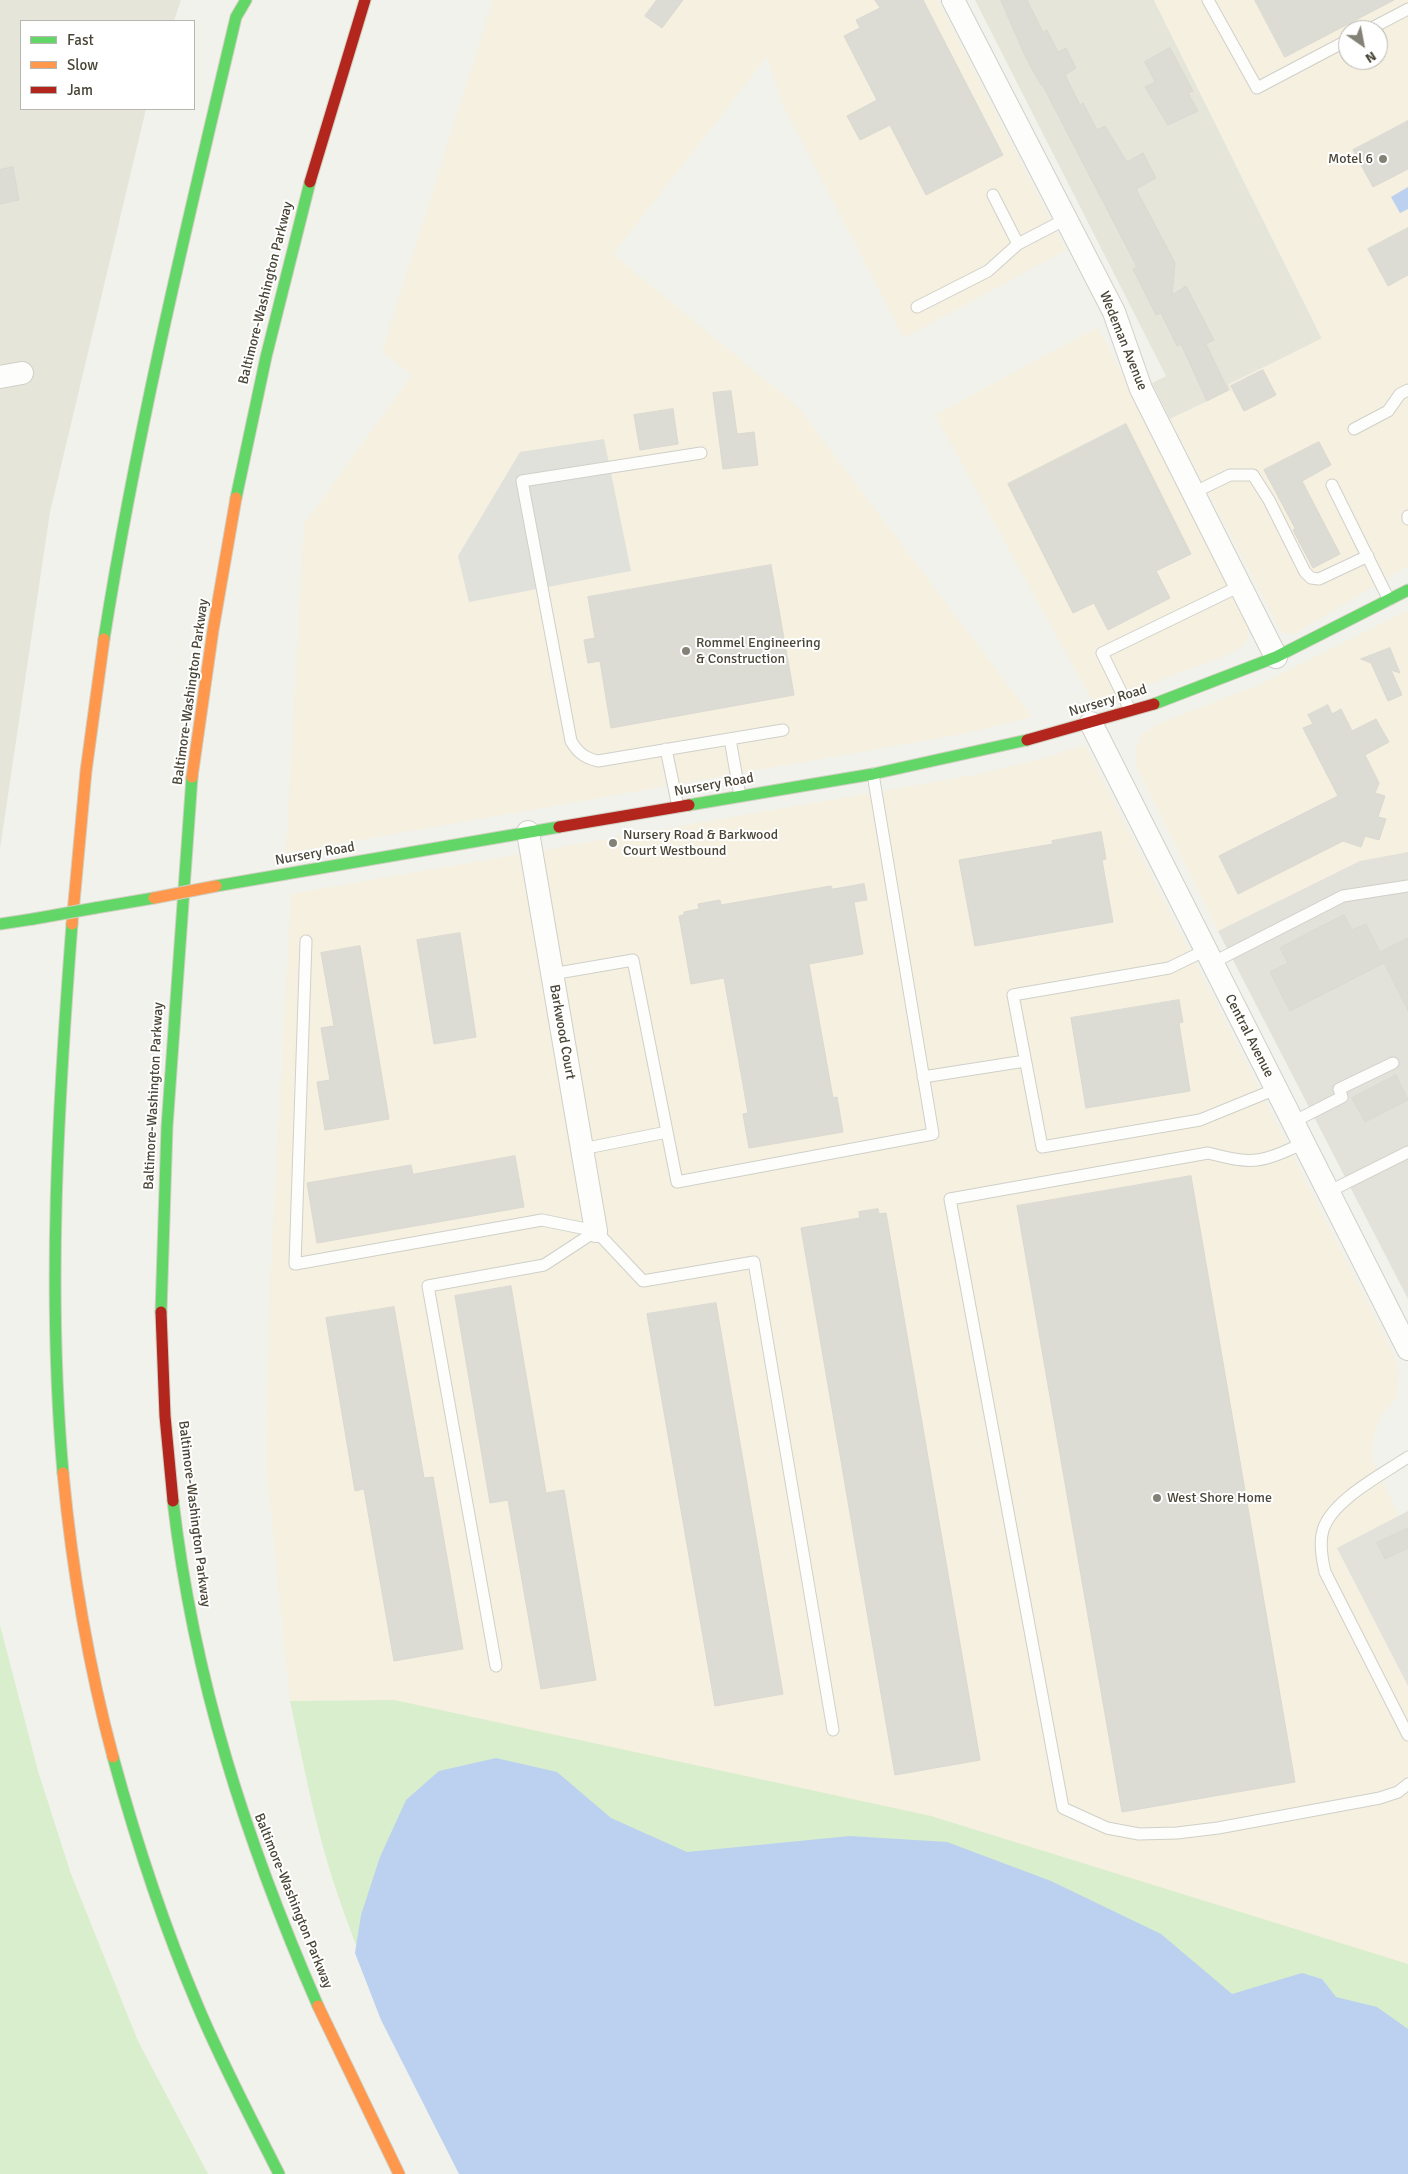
<!DOCTYPE html>
<style>
body{margin:0}
#map{position:relative;width:1408px;height:2174px;overflow:hidden;background:#f2f2ec;font-family:Signika,sans-serif}
canvas{display:block}
.legend{position:absolute;left:20px;top:20px;width:175px;height:90px;box-sizing:border-box;background:#fff;border:1px solid #b6b5af;margin:0;padding:6px 9px;list-style:none;font-size:15px;color:#494637}
.legend li{display:flex;align-items:center;gap:10px;height:25px}
.legend b{width:25px;border:1px solid #b6b5af}
.north{position:absolute;left:1338px;top:20px;width:50px;height:50px;box-sizing:border-box;background:#fff;border:1px solid #b6b5af;border-radius:50%;rotate:147deg;font-size:14px;font-weight:700;line-height:20px;text-align:center;color:#494637}
.north::after{content:'';display:block;margin:auto;width:18px;height:22px;background:#848276;clip-path:polygon(50% 0,100% 100%,50% 72%,0 100%)}
</style>
<div id="map">
<canvas width="1408" height="2174"></canvas>
<ul class="legend">
<li><b style="height:6px;background:#63d668"></b>Fast</li>
<li><b style="height:6px;background:#ff974d"></b>Slow</li>
<li><b style="height:6px;background:#b3261e"></b>Jam</li>
</ul>
<div class="north">N</div>
</div>
<script>
const ctx = document.querySelector('canvas').getContext('2d');
ctx.lineJoin = 'round';
function paint(path, color) {
  ctx.fillStyle = color;
  ctx.fill(path, 'evenodd');
}
function stroke(path, color, width, dash) {
  ctx.strokeStyle = color;
  ctx.lineWidth = width;
  ctx.lineCap = dash ? 'butt' : 'round';
  ctx.setLineDash(dash || []);
  ctx.stroke(path);
}
function label(font, color, halo, rows, align = 'center') {
  ctx.font = font + ' Signika,sans-serif';
  ctx.lineWidth = 4;
  ctx.setLineDash([]);
  ctx.textBaseline = 'middle';
  ctx.strokeStyle = halo;
  ctx.fillStyle = color;
  for (const [text, x, y, turn = 0] of rows) {
    ctx.save();
    ctx.translate(x, y);
    ctx.rotate((+turn || 0) * Math.PI / 180);
    ctx.textAlign = isNaN(turn) ? turn : align;
    if (halo) ctx.strokeText(text, 0, 0);
    ctx.fillText(text, 0, 0);
    ctx.restore();
  }
}
const residential = new Path2D(`
 M0 0H181L174 21H21V109H146L50 512 0 849Z
 M975 0H1154L1322 339 1229 384 1231 390 1170 419 1152 383 1166 376Z`);
const commercial = new Path2D(`
 M493 0H938L1066 250 904 338 782 103 767 57 613 254 798 407 1032 717 962 734 286 853 304 524 412 375 382 352Z
 M1154 0H1408V566L1294 634H1286L1280 630 1170 419 1231 390 1229 385 1322 338ZM1348 30H1378V60H1348Z
 M1098 327 1246 617 1249 633 1244 645 1232 653 1147 685 1093 702 935 415Z
 M1408 610V852L1360 861 1218 931 1136 767V748L1142 734 1158 724 1261 684Z
 M1085 745 1393 1353 1399 1371 1397 1397 1380 1418 1373 1439 1372 1459 1399 1516 1337 1548 1408 1686V1964L394 1700 290 1701 266 1462 270 1286 291 894 974 775 1045 758Z`);
const industrial = new Path2D(`
 M1408 852V1299L1218 931 1360 861Z
 M1408 1511V1686L1337 1548Z`);
const green = new Path2D(`
 M0 1625 38 1771 71 1874 138 2041 208 2174H0Z
 M394 1700 931 1816 1408 1964V2174L391 2034C370 1980 347 1926 330 1871 313 1815 302 1758 290 1701Z`);
const parking = new Path2D(`
 M604 439 631 571 469 602 458 556 520 452Z`);
const water = new Path2D(`
 M1408 187V209L1400 213 1391 197Z
 M496 1758 557 1772 611 1818 687 1852 850 1836 947 1842 1051 1881 1161 1934 1232 1994 1302 1973 1322 1979 1336 1997 1377 2007 1408 2029V2174H459L381 2020 355 1953 361 1915 380 1857 406 1800 439 1771Z`);
const building = new Path2D(`
 M657 0H683L662 28 645 16Z
 M875 0H923L1003 155 926 195 890 125 860 140 847 116 877 100 844 36 860 28 856 20 880 8Z
 M1001 0H1027L1043 32 1047 30 1058 52 1066 48 1076 68 1065 75 1080 105 1083 103 1097 130 1105 126 1127 162 1143 153 1156 178 1136 189 1175 263 1172 295 1186 286 1214 340 1206 344 1228 390 1207 401 1181 344 1177 346 1161 313 1156 315 1133 269 1137 267 1042 84 1041 85 1026 58Z
 M1255 0H1394L1285 57Z
 M1170 48 1193 91 1188 93 1198 111 1168 125 1145 87 1155 82 1145 62Z
 M1408 121V169L1373 187 1353 150Z
 M13 167 19 200 0 204V170Z
 M1408 228V275L1388 286 1368 249Z
 M1263 370 1276 395 1244 411 1231 386Z
 M731 391 737 434 754 432 758 465 723 469 713 393Z
 M673 409 678 444 640 450 634 415Z
 M1126 424 1191 554 1156 571 1170 598 1108 630 1094 603 1073 613 1008 484Z
 M1319 442 1331 465 1302 481 1340 554 1313 568 1293 530 1295 528 1264 470Z
 M771 565 794 695 611 728 600 661 588 663 584 640 595 638 588 597Z
 M1390 648 1400 673 1391 670 1402 695 1388 701 1371 663 1361 659Z
 M1328 705 1332 714 1341 709 1352 731 1376 719 1389 742 1365 755 1379 783 1375 793 1385 796 1378 817 1386 819 1379 840 1365 836 1361 847 1343 841 1238 894 1219 856 1338 796 1303 728 1313 724 1308 715Z
 M1101 832 1106 859 1102 860 1113 922 975 946 959 860 1053 844 1052 841Z
 M864 884 867 900 854 902 863 954 809 964 833 1098 837 1097 843 1132 749 1148 743 1114 748 1113 724 978 691 984 679 916 684 915V912L699 909 698 904 720 900 721 905 831 886 832 889Z
 M1344 915 1352 930 1366 924 1380 952 1408 938V1011L1384 963 1290 1011 1270 972 1288 963 1280 948Z
 M460 933 476 1037 434 1044 417 940Z
 M360 946 389 1119 325 1130 317 1082 330 1080 321 1028 334 1026 321 953Z
 M1179 1000 1183 1022 1179 1023 1190 1091 1086 1108 1071 1018Z
 M1396 1075 1408 1100 1365 1122 1352 1098Z
 M515 1156 524 1207 317 1243 307 1183 411 1165 413 1174Z
 M1191 1176 1295 1782 1122 1812 1017 1206Z
 M878 1209 879 1214 886 1213 980 1760 895 1775 801 1228 860 1218 859 1212Z
 M511 1286 546 1493 564 1490 596 1680 541 1689 508 1500 490 1503 455 1296Z
 M716 1303 783 1694 715 1706 647 1314Z
 M394 1307 424 1478 433 1477 463 1649 394 1661 364 1489 355 1491 326 1318Z
 M1408 1528V1548L1385 1559 1377 1543Z`);
const lane = new Path2D(`
 M1208 0 1257 88 1348 40
 M1368 30 1408 9
 M993 195 1018 244
 M917 307 988 271 1018 244 1066 219
 M1354 429 1388 411 1400 394 1408 390
 M701 453 522 481 571 741C578 753 585 758 598 761L783 730
 M1332 485 1389 600
 M1193 493 1230 475H1253L1269 500 1305 572 1311 578 1319 579 1368 556
 M1408 516V519
 M1130 710 1102 653 1240 586
 M730 739 740 796
 M666 749 678 807
 M306 941 295 1264 542 1220 596 1231 643 1281 754 1262 833 1730
 M1206 950 1169 968 1013 995 1042 1147 1200 1120 1276 1089
 M1212 963 1343 896 1408 886
 M552 974 633 960 677 1182 933 1134 873 774
 M923 1077 1025 1061
 M1293 1122 1342 1097 1339 1089 1393 1063
 M1304 1143C1260 1163 1255 1165 1208 1153L950 1199 1063 1808 1107 1828 1139 1834 1177 1833 1218 1828 1380 1798 1398 1792 1408 1784
 M582 1149 667 1132
 M1328 1192 1408 1152
 M1408 1457C1383 1474 1332 1500 1323 1530 1319 1543 1322 1559 1325 1572L1408 1735
 M496 1666 428 1286 544 1265 596 1231`);
const street = new Path2D(`
 M953 0 1114 312 1141 389 1276 657
 M0 377 22 373
 M1091 723 1408 1349
 M528 832 596 1231`);
const fast = new Path2D(`
 M236 498 266 357 310 182
 M104 639C137 430 187 224 236 17L246 0
 M1154 704 1276 657 1408 590
 M689 805 873 774 1027 740
 M216 886 559 827
 M95 908 154 898
 M0 924 33 919
 M161 1312 167 1127 192 777
 M63 1473C47 1290 58 1107 72 924
 M173 1501C194 1681 246 1841 318 2006
 M113 1757C136 1841 163 1924 197 2004 221 2062 251 2118 279 2174`);
const slow = new Path2D(`
 M192 777 213 630 236 498
 M72 924 86 771 104 639
 M63 1473C72 1568 88 1664 113 1757
 M318 2006 399 2174`);
const jam = new Path2D(`
 M310 182 365 0
 M1027 740 1154 704
 M559 827 689 805
 M161 1312 165 1416 173 1501`);
const fastBridge = new Path2D(`
 M33 919 95 908`);
const slowBridge = new Path2D(`
 M154 898 216 886`);
const markers = [
 [1383,159,5,"#848276"],
 [686,651,5,"#848276"],
 [613,843,5,"#848276"],
 [1157,1498,5,"#848276"]
];
const poiNames = [
 ["Motel 6",1373,159,"right"],
 ["Rommel Engineering",696,643],
 ["& Construction",696,659],
 ["Nursery Road & Barkwood",623,835],
 ["Court Westbound",623,851],
 ["West Shore Home",1167,1498]
];
const streetNames = [
 ["Baltimore-Washington Parkway",266,293,-76],
 ["Wedeman Avenue",1123,341,68],
 ["Baltimore-Washington Parkway",191,692,-82],
 ["Nursery Road",1108,701,-17],
 ["Nursery Road",714,785,-10],
 ["Nursery Road",315,854,-10],
 ["Barkwood Court",562,1032,80],
 ["Central Avenue",1249,1036,63],
 ["Baltimore-Washington Parkway",154,1096,-87],
 ["Baltimore-Washington Parkway",194,1514,83],
 ["Baltimore-Washington Parkway",293,1901,68]
];
paint(residential, '#e6e5d9');
paint(commercial, '#f5f0df');
paint(industrial, '#e2e1da');
paint(green, '#d9eecc');
paint(parking, '#e1e1dc');
paint(water, '#bcd1f0');
paint(building, '#dcdbd4');
stroke(building, '#dad9d2', 1);
stroke(lane, '#d0d0c9', 13);
stroke(street, '#d0d0c9', 24);
stroke(fast, '#d2d0c3', 13);
stroke(slow, '#d2d0c3', 13);
stroke(jam, '#d2d0c3', 13);
stroke(lane, '#fdfdfc', 11);
stroke(street, '#fdfdfc', 22);
stroke(fast, '#63d668', 11);
stroke(slow, '#ff974d', 11);
stroke(jam, '#b3261e', 11);
stroke(fastBridge, '#d2d0c3', 13, []);
stroke(slowBridge, '#d2d0c3', 13, []);
stroke(fastBridge, '#63d668', 11);
stroke(slowBridge, '#ff974d', 11);
for (const [x, y, r, color] of markers) {
  const dot = new Path2D();
  dot.arc(x, y, r, 0, 2 * Math.PI);
  ctx.fillStyle = color;
  ctx.fill(dot);
  stroke(dot, '#fff', 2);
}
label('14px', '#494637', '#fff', poiNames, 'left');
label('14px', '#494637', '#fff', streetNames);
</script>
